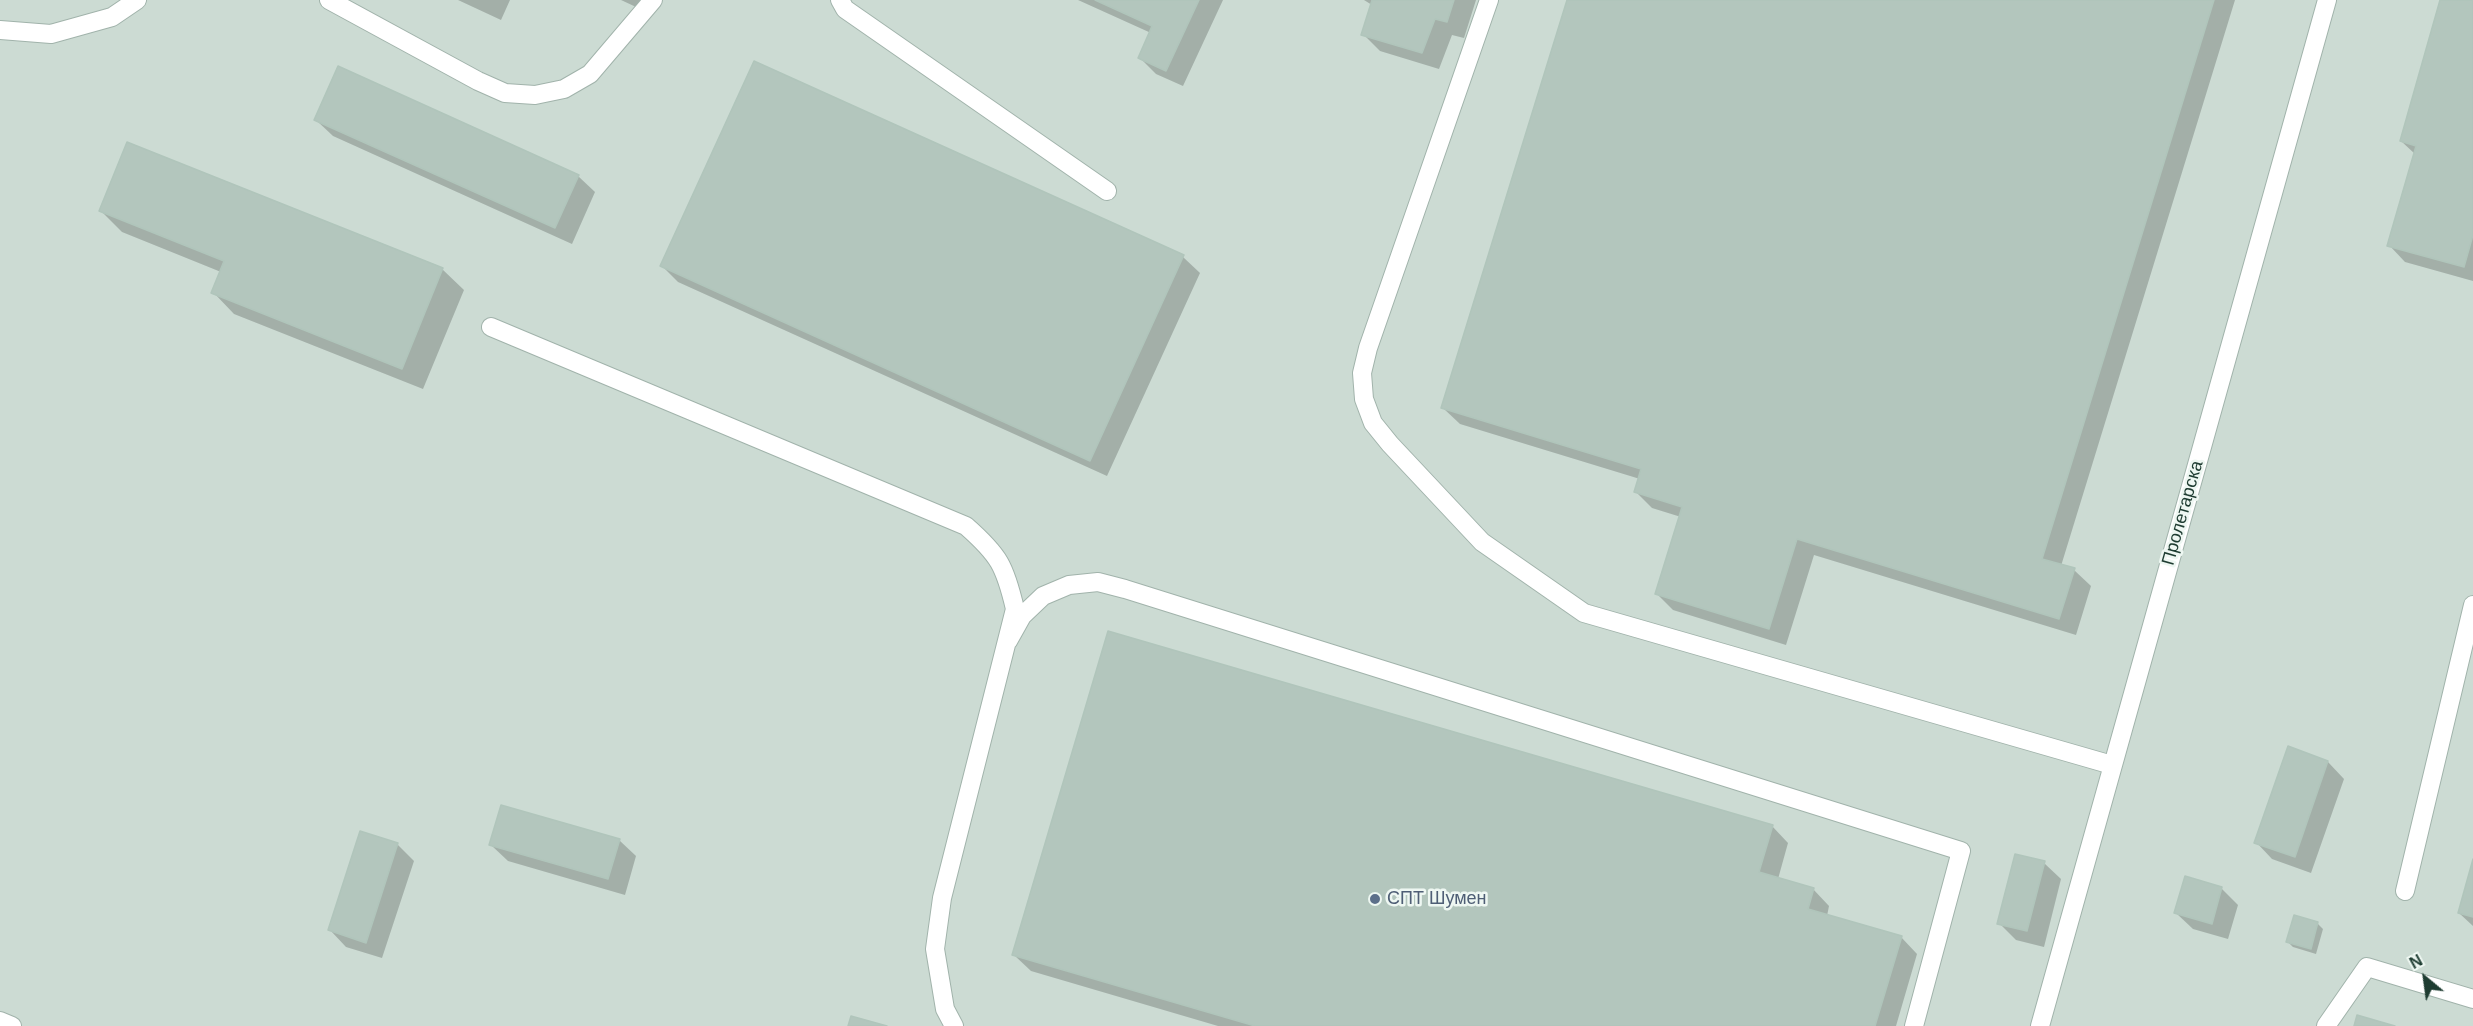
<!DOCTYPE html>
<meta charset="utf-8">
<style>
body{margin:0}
#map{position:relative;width:2473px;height:1026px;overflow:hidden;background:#deebe4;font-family:Arial,sans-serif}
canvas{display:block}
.north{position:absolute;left:2395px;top:948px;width:60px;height:60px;-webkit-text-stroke:4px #eef7f2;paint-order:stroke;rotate:331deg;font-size:16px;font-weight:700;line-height:24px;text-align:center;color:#1e3c31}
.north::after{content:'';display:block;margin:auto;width:21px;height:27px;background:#1e3c31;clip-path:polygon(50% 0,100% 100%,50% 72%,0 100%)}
</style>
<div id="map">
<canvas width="2473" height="1026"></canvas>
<div class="north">N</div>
</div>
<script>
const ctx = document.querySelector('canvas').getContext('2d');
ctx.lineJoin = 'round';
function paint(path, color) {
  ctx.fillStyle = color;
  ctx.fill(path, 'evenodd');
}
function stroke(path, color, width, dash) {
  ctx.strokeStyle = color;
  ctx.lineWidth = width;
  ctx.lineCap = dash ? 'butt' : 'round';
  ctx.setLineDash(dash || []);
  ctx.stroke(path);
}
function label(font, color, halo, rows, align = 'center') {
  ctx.font = font + ' Arial,sans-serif';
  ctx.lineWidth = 5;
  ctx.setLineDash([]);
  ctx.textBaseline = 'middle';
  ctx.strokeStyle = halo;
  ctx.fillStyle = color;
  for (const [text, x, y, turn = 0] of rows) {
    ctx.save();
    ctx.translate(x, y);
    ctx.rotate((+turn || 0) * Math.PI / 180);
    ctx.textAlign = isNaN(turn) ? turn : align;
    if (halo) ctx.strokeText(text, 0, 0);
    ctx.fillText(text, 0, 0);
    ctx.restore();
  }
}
const built = new Path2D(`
 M0 0H2473V1026H0Z`);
const shadow = new Path2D(`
 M458 0H510L501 20Z
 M621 0H655L649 13Z
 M1078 0H1223L1183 86 1156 74 1139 57 1151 33Z
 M1364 0H1476L1464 38 1452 35 1439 69 1380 51 1363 34 1372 5Z
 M1569 0H2235L2061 566 2074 570 2091 586 2076 635 1814 555 1786 645 1673 610 1657 594 1681 517 1652 508 1636 492 1640 479 1460 424 1443 408Z
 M2442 0H2473V281L2405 262 2389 245 2415 154 2401 141Z
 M316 120 578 176 595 192 572 244 333 136Z
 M128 143 442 269 464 290 423 389 234 314 213 292 221 272 122 232 101 211Z
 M1183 257 1200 273 1107 476 678 282 662 266Z
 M2328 762 2344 779 2311 873 2272 859 2256 842Z
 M1772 826 1788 843 1778 879 1813 889 1829 906 1827 916 1901 937 1917 954 1896 1026H1218L1031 971 1014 955Z
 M619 840 636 856 625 895 508 861 491 845Z
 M397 844 414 861 382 958 346 947 330 930Z
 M2044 863 2061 879 2044 947 2016 940 1999 923Z
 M2473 864V926L2459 913Z
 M2221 888 2238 905 2228 939 2193 929 2176 913Z
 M2318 924 2323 929 2316 954 2293 947 2287 941Z`);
const building = new Path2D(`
 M1095 0H1199L1166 71 1138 58 1152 26Z
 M1372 0H1454L1447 22 1435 19 1422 53 1361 35Z
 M1567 0H2214L2042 559 2075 568 2059 619 1797 539 1769 629 1655 594 1682 507 1634 492 1641 469 1441 408Z
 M2440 0H2473V235L2464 267 2387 246 2416 146 2400 141Z
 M754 61 1184 255 1090 461 660 266Z
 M338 66 579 175 555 228 314 120Z
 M127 142 443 268 402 369 211 293 224 261 99 211Z
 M1108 631 1773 825 1759 872 1814 888 1808 909 1902 936 1875 1026H1255L1012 955Z
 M2288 746 2328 761 2295 857 2254 843Z
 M501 805 620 839 608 879 489 845Z
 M360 831 398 843 366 943 328 930Z
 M2015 854 2045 861 2027 931 1997 924Z
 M2473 859V917L2458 913Z
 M2185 876 2222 887 2212 924 2174 913Z
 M2294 915 2318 922 2311 949 2286 942Z
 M2357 1015 2395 1026H2354Z
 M851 1016 887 1026H848Z`);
const service = new Path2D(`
 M329 0 478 81 505 93 535 95 564 89 590 74 653 0
 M840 0 845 9 1107 191
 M1489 0 1368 348 1362 373 1364 399 1373 423 1390 444 1482 542 1584 613 2112 765
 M0 30 51 34 112 17 137 0
 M491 327 966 526C999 555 1005 566 1015 609L942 898 935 949 945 1009 954 1026
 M1008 641 1022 616 1043 596 1069 585 1098 582 1125 589 1961 851 1914 1026
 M2405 891 2473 605
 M0 1021 12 1026
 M2326 1026 2367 967 2473 999`);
const minor = new Path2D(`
 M2040 1026 2327 0`);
const markers = [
 [1375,899,6,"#5c6f8a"]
];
const streetNames = [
 ["Пролетарска",2183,513,-74]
];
const serviceNames = [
 ["СПТ Шумен",1387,899]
];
paint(built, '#ccdbd3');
paint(shadow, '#0003');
paint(building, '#b3c6bd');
stroke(building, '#b0c5bb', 1.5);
stroke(service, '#a1b3ab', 20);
stroke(minor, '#a1b3ab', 20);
stroke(service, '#fff', 18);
stroke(minor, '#fff', 18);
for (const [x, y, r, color] of markers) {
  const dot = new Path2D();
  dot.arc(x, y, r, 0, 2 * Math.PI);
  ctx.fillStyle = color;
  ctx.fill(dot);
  stroke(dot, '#eef7f2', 2);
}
label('18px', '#1e3c31', '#eef7f2', streetNames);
label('18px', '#4e5e75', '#eef7f2', serviceNames, 'left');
</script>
